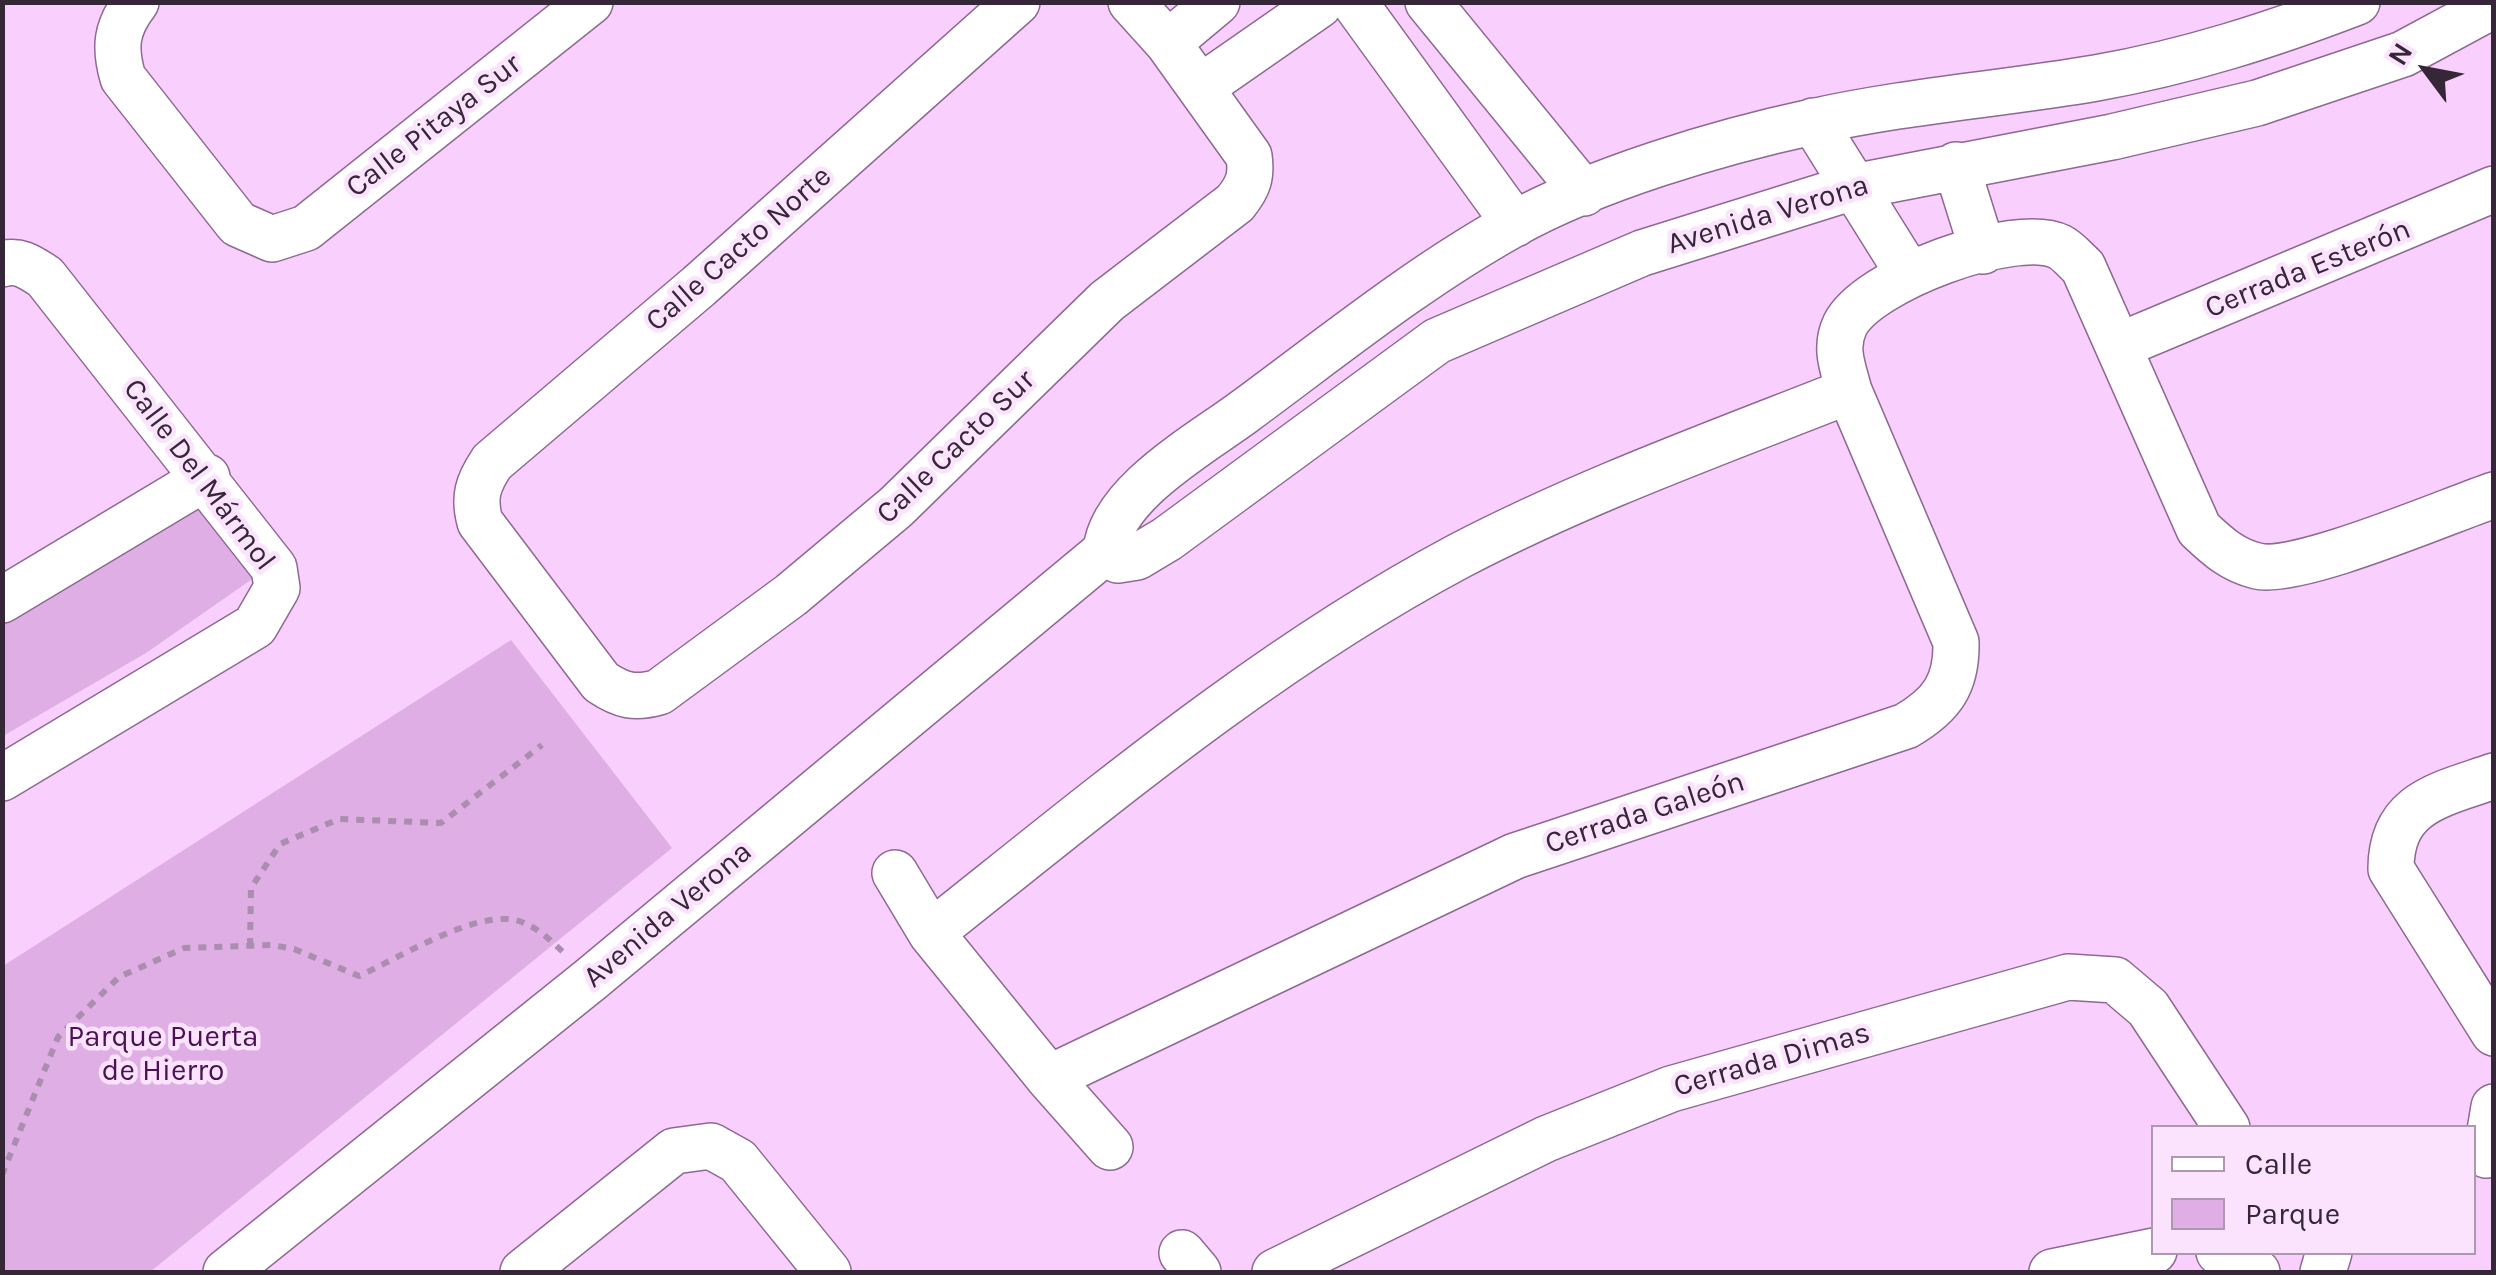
<!DOCTYPE html>
<meta charset="utf-8">
<style>
body{margin:0}
#map{position:relative;width:2496px;height:1275px;overflow:hidden;background:#f8cffd;font-family:Karla,sans-serif}
canvas{display:block}
.frame{position:absolute;inset:0;border:5px solid #362738;pointer-events:none}
.legend{position:absolute;left:2151px;top:1125px;width:325px;height:130px;box-sizing:border-box;background:#fbe3fe;border:2px solid #ac98af;margin:0;padding:12px 18px;list-style:none;font-size:30px;color:#362738}
.legend li{display:flex;align-items:center;gap:20px;height:50px}
.legend b{width:50px;border:2px solid #ac98af}
.north{position:absolute;left:2376px;top:20px;width:100px;height:100px;-webkit-text-stroke:8px #fbe3fe;paint-order:stroke;rotate:302deg;font-size:28px;font-weight:700;line-height:40px;text-align:center;color:#362738}
.north::after{content:'';display:block;margin:auto;width:35px;height:45px;background:#362738;clip-path:polygon(50% 0,100% 100%,50% 72%,0 100%)}
</style>
<div id="map">
<canvas width="2496" height="1275"></canvas>
<div class="frame"></div>
<ul class="legend">
<li><b style="height:12px;background:#fff"></b>Calle</li>
<li><b style="height:28px;background:#deaee4"></b>Parque</li>
</ul>
<div class="north">N</div>
</div>
<script>
const ctx = document.querySelector('canvas').getContext('2d');
ctx.lineJoin = 'round';
function paint(path, color) {
  ctx.fillStyle = color;
  ctx.fill(path, 'evenodd');
}
function stroke(path, color, width, dash) {
  ctx.strokeStyle = color;
  ctx.lineWidth = width;
  ctx.lineCap = dash ? 'butt' : 'round';
  ctx.setLineDash(dash || []);
  ctx.stroke(path);
}
function label(font, color, halo, rows, align = 'center') {
  ctx.font = font + ' Karla,sans-serif';
  ctx.lineWidth = 9;
  ctx.setLineDash([]);
  ctx.textBaseline = 'middle';
  ctx.strokeStyle = halo;
  ctx.fillStyle = color;
  for (const [text, x, y, turn = 0] of rows) {
    ctx.save();
    ctx.translate(x, y);
    ctx.rotate((+turn || 0) * Math.PI / 180);
    ctx.textAlign = isNaN(turn) ? turn : align;
    if (halo) ctx.strokeText(text, 0, 0);
    ctx.fillText(text, 0, 0);
    ctx.restore();
  }
}
const green = new Path2D(`
 M223 504 255 577 146 653 3 736 2 621 196 507Z
 M511 640 672 848 150 1272H3V966Z`);
const path = new Path2D(`
 M250 946 251 888 280 844 339 819 441 823 542 745
 M2 1175 58 1037 119 977 184 948 272 945 294 949 359 976C397 959 478 908 519 921 537 927 549 939 563 952`);
const minor = new Path2D(`
 M136 2C116 28 114 47 123 78L238 224 272 239 306 228 590 2
 M1017 2 699 286 492 462C478 483 473 497 480 522L601 682C622 696 635 699 659 692L791 595 896 507 1107 301 1235 203C1248 187 1252 177 1249 156L1168 43 1131 2
 M1428 2 1584 193
 M1357 6 1515 224
 M1168 43 1217 2
 M1201 87 1319 5
 M1813 121 1908 273
 M1956 165 1983 251
 M2 264C20 259 31 268 45 277L274 568 277 588 255 626 2 778
 M2121 345 2494 189
 M1849 391C1717 443 1584 491 1459 556 1267 658 1101 798 931 933L1049 1078 1515 856 1906 726C1942 705 1957 684 1956 642L1849 391C1843 368 1834 348 1845 325 1867 280 2015 225 2060 247 2068 251 2076 261 2083 267L2199 529C2217 546 2232 560 2257 566 2297 576 2447 511 2494 495
 M1106 551 1118 560 1137 557 1167 539 1437 341 1642 253 1853 187 2112 137 2257 103 2403 54 2494 5
 M2 600 207 477
 M2494 776C2440 795 2391 802 2391 869L2494 1033
 M895 873 931 933
 M1049 1078 1110 1147
 M2486 1155 2494 1107
 M2219 1252 2257 1272
 M1182 1253 1198 1272
 M226 1272 590 980 1106 551C1111 493 1201 444 1245 411 1332 347 1417 278 1512 225 1595 179 1719 142 1812 122 1905 101 2002 94 2096 78 2187 62 2271 35 2357 2
 M523 1272 674 1151 711 1146 738 1161 828 1272
 M1275 1272 1546 1139 1671 1089 2068 977 2115 980 2148 1008 2227 1128
 M2052 1272 2154 1251
 M2323 1272 2329 1252`);
const streetNames = [
 ["Calle Pitaya Sur",434,126,-38],
 ["Avenida Verona",1768,215,-17],
 ["Calle Cacto Norte",739,249,-41],
 ["Cerrada Esterón",2308,269,-22],
 ["Calle Cacto Sur",956,447,-44],
 ["Calle Del Mármol",199,475,53],
 ["Cerrada Galeón",1645,813,-18],
 ["Avenida Verona",668,915,-40],
 ["Cerrada Dimas",1772,1060,-16]
];
const parkNames = [
 ["Parque Puerta",163,1037],
 ["de Hierro",163,1071]
];
paint(green, '#deaee4');
stroke(minor, '#8e6992', 48);
stroke(path, '#ab8daf', 6, [8, 8]);
stroke(minor, '#fff', 45);
label('30px', '#362738', '#fbe3fe', streetNames);
label('30px', '#4b1153', '#fbe3fe', parkNames);
</script>
